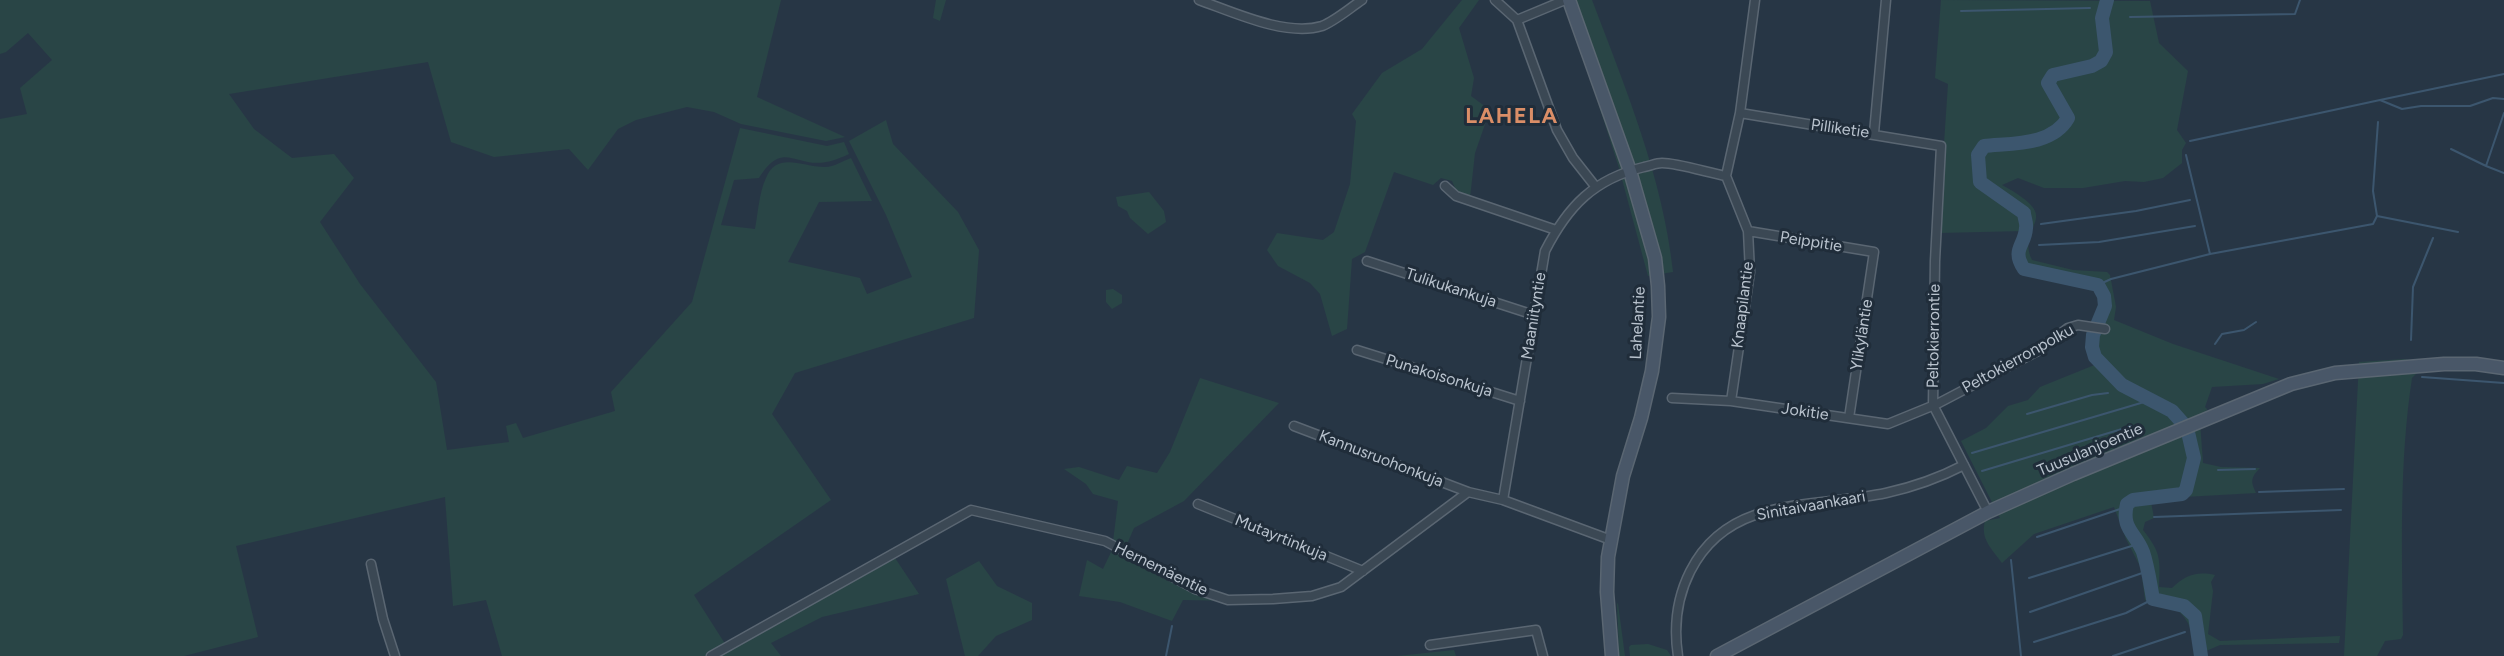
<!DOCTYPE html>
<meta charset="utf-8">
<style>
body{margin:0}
canvas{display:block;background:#273645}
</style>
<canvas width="2504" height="656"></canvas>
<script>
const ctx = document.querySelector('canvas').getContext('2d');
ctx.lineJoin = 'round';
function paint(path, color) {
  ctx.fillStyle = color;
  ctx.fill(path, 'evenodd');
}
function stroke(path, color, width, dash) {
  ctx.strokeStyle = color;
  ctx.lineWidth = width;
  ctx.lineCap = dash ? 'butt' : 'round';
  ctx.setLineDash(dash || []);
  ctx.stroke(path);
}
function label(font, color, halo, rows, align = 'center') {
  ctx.font = font + ' Figtree,sans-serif';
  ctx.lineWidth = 6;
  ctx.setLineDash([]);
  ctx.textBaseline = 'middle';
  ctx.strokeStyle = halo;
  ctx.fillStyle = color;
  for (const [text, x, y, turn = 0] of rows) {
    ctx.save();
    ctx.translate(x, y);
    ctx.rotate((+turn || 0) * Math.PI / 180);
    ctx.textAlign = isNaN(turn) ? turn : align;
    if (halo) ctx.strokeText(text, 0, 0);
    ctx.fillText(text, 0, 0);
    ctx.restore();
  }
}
const green = new Path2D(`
 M0 0H781L757 97 845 137 826 141 741 124 714 112 687 107 636 120 618 129 588 170 569 149 494 157 451 142 428 62 229 94 254 129 292 158 334 154 354 178 320 222 360 284 436 382 447 450 509 442 506 426 516 423 523 438 615 411 611 392 692 302 740 128 827 146 844 142 849 154C842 157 834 161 826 162 795 168 783 139 759 178L734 180 721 225 755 229C758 213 759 193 766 178 777 151 802 167 824 167 832 168 843 161 851 158L872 201 819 202 788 262 860 278 867 294 912 277 886 215 849 141 886 120 893 144 958 212 979 250 974 318 795 373 772 414 831 500 694 595 729 650 893 555 919 594 822 617 771 643 781 656H502L486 600 453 606 445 497 236 546 258 637 184 656H0V119L27 114 20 88 52 60 28 33 6 52 0 54Z
 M936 0H946L940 21 933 18Z
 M1462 0H1479L1459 28 1474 78 1471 96 1490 110 1475 153 1470 198 1458 195 1452 181 1441 178 1433 185 1394 172 1365 252 1352 259 1347 329 1332 336 1320 294 1310 283 1278 266 1267 250 1277 233 1323 240 1334 232 1350 184 1356 121 1352 114 1382 73 1422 49Z
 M1565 0H1592C1625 87 1663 178 1673 272L1648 276 1619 168Z
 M1941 0 2150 1 2159 43 2188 71 2177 130 2186 143 2182 150V163L2163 178 2144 182 2125 181 2083 188H2044L2018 178 2002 185C2068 221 2015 221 2032 260L2073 270 2107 272 2110 275 2116 307 2114 320 2173 344 2279 379 2263 384 2212 387 2205 407 2207 409 2205 417 2200 422 2203 463 2221 467 2260 468C2251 477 2250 481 2256 493L2184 497 2151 502 2154 518 2145 522 2143 530C2161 553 2160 558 2159 587L2172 588C2186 575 2196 571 2215 575L2211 582 2213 591 2208 634 2220 641 2340 636 2339 643 2220 645 2206 651V656H2196C2195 641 2191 621 2178 611 2169 605 2154 603 2145 600L2141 568 2126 539 2114 507 2034 534 2002 563C1992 549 1980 539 1985 521L2000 518 1961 441 1986 428 2008 406 2028 400 2040 387 2097 364 2093 346 2103 300 2092 287 2023 270 2016 259 2024 231 1938 233 1948 84 1935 78Z
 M1149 192 1164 211 1166 222 1148 234 1130 218 1127 211 1118 206 1116 197Z
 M1113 289 1122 295V303L1112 309 1106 302V290Z
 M2404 359 2411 360 2416 374 2412 378C2399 463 2402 549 2403 635L2401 639 2385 641 2377 656H2344L2359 362Z
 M1200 378 1279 403 1184 501 1134 528 1124 551 1187 586 1234 601 1183 600 1172 621 1120 602 1079 596 1087 560 1103 569 1112 550 1118 501 1093 494 1086 484 1064 469 1079 467 1119 480 1127 466 1157 473 1170 452Z
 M979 561 997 586 1032 603V620L996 636 978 656H965L946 579Z
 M1617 603 1618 604 1625 656H1619Z
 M1648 644 1667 650 1671 656H1630L1629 647 1631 645Z
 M1454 650 1456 656H1397Z`);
const stream = new Path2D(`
 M1961 11 2090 8
 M2130 17 2295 14 2300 0
 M2380 100 2504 74
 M2504 113 2486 166 2504 173
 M2190 141 2380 100 2402 109 2421 106H2470L2493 98 2504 99
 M2451 149 2486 166
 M2186 155 2210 254
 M2377 216 2458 232
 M2041 224 2136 211 2190 200
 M2039 245 2099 242 2195 226
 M2098 285 2111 279 2210 254 2373 224 2377 216 2373 191 2378 122
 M2411 340 2413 287 2433 238
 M2215 344 2222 334 2244 330 2256 322
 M2422 377 2504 383
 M2027 414 2092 395 2108 393
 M1972 453 2151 400
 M2218 470 2255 469
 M1982 471 2132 426
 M2259 492 2344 489
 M2154 517 2341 510
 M2037 537 2126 507
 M2011 560 2021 656
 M2029 578 2138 544
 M2030 612 2148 571
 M2034 642 2126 613 2153 599
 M1166 656 1172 626
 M2113 656 2185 632`);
const river = new Path2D(`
 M2107 0 2102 18 2106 52 2101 61 2092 66 2053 75 2048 83 2068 118C2052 146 2011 143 1984 146L1978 155 1980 182 2024 213C2024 217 2027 223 2026 228 2025 246 2011 249 2024 269L2098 285 2104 296 2105 306 2093 335 2092 347 2095 357 2122 385 2172 411 2187 428 2194 458 2186 490 2182 494 2133 500 2127 504C2121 529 2135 532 2143 552 2148 567 2150 583 2153 599L2184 606 2195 616 2201 656`);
const street = new Path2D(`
 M1199 0C1233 12 1286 37 1322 26 1335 21 1350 8 1362 0
 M1495 0 1517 20 1557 130 1573 158 1595 186
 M1517 20 1565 0
 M1740 113 1941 146 1935 261 1933 405 1988 512
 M1874 133 1886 0
 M1445 186 1456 196 1556 230
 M1748 231 1874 252 1849 418
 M1367 261 1534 315
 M1357 350 1520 401
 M1672 398 1731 401 1888 424 1937 404 2036 352 2068 328 2078 325 2105 329
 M1731 401 1750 272 1748 231 1726 176 1740 113 1755 0
 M1294 426 1468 492
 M1503 500 1545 251C1568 206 1594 179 1644 167 1650 166 1656 163 1662 163 1678 163 1709 173 1726 176
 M1198 504 1363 571
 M371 564 383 619 395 656
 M1430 645 1536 630 1543 656
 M711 656 971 510 1105 541 1195 589 1228 600 1273 599 1312 596 1341 587 1468 492 1503 500 1611 540
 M1678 656C1669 597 1694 536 1755 515 1796 501 1843 502 1886 493 1913 487 1939 478 1964 465`);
const secondary = new Path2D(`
 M1569 0 1630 171 1655 258 1658 286 1659 317 1652 371 1641 418 1623 476 1608 557 1607 592 1612 656
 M1717 656 1988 512 2073 474 2291 384 2335 373 2444 364H2476L2504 368`);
const streetNames = [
 ["Pilliketie",1840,129,8],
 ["Peippitie",1811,242,9],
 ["Tulikukankuja",1451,288,18],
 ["Knaapilantie",1743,305,-83],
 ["Maaniityntie",1534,316,-81],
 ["Lahelantie",1638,323,-87],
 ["Ylikyläntie",1862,335,-81],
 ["Peltokierrontie",1934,336,-89],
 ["Peltokierronpolku",2018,359,-29],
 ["Punakoisonkuja",1439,376,17],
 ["Jokitie",1805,412,8],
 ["Tuusulanjoentie",2090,450,-23],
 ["Kannusruohonkuja",1381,459,21],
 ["Sinitaivaankaari",1811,506,-10],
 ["Mutayrtinkuja",1281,538,22],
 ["Hernemäentie",1161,569,26]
];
const districtNames = [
 ["LAHELA",1512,117]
];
paint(green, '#294546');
stroke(stream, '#3c566e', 2);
stroke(river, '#3c566e', 14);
stroke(street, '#5a6672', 11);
stroke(secondary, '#5a6672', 15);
stroke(street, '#3b4854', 8);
stroke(secondary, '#495768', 12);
label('16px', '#b9c3ce', '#202d3a', streetNames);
ctx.letterSpacing = '1.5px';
label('bold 22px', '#db8e67', '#202d3a', districtNames);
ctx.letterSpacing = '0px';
</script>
